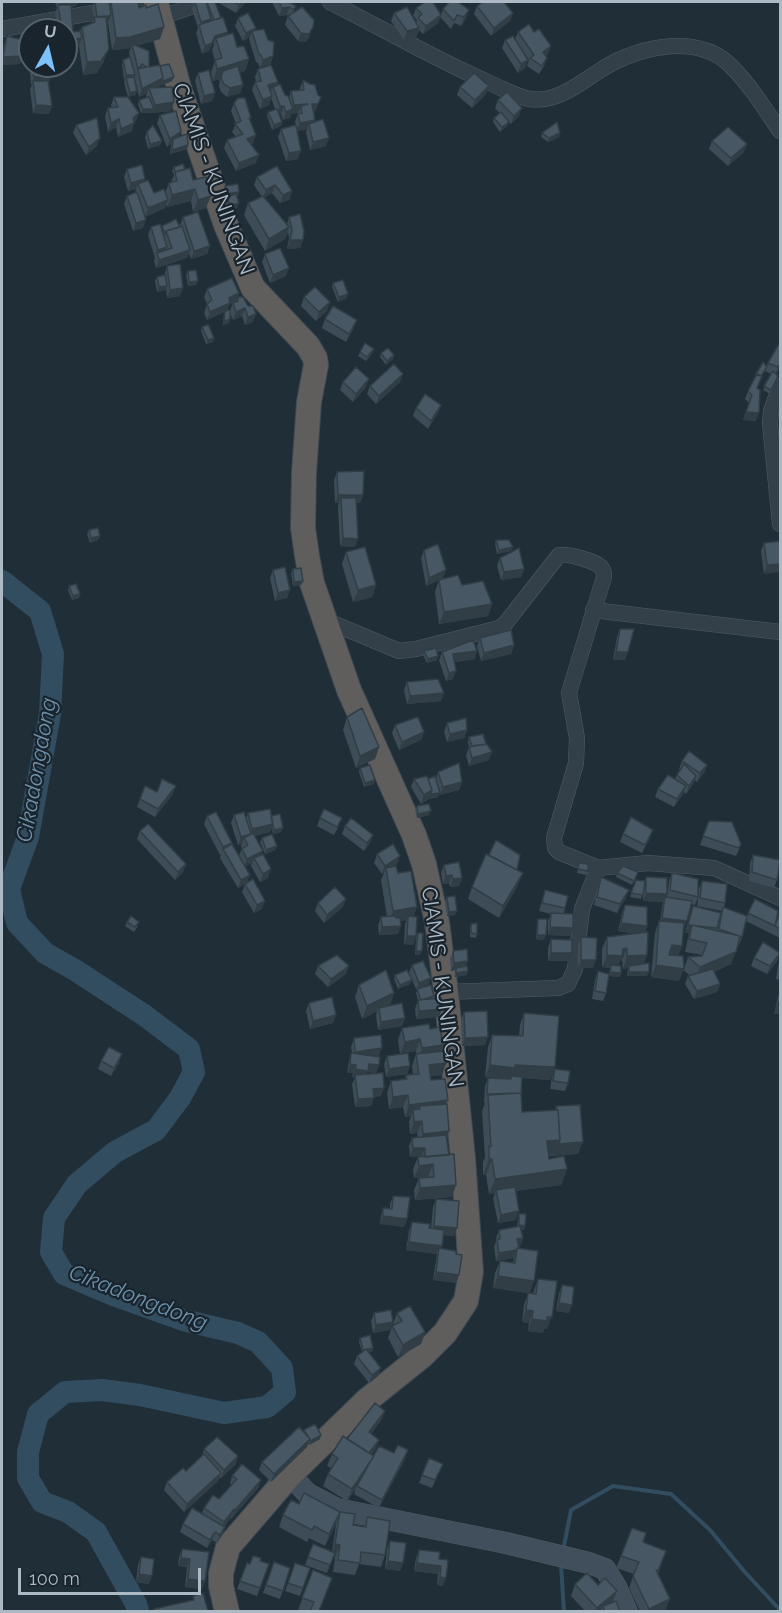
<!DOCTYPE html>
<style>
body{margin:0}
#map{position:relative;width:782px;height:1613px;overflow:hidden;background:#202e38;font-family:Raleway,sans-serif}
canvas{display:block}
.frame{position:absolute;inset:0;border:3px solid #adbac5;pointer-events:none}
.north{position:absolute;left:18px;top:18px;width:60px;height:60px;box-sizing:border-box;background:#19242d;border:2px solid #54606a;border-radius:50%;rotate:8deg;font-size:16px;font-weight:700;line-height:24px;text-align:center;color:#adbac5}
.north::after{content:'';display:block;margin:auto;width:21px;height:27px;background:#7dc1fa;clip-path:polygon(50% 0,100% 100%,50% 72%,0 100%)}
.scale{position:absolute;left:18px;top:1568px;width:183px;height:27px;box-sizing:border-box;border:3px solid #adbac5;border-top:0;padding-left:8px;font-size:18px;line-height:21px;white-space:nowrap;color:#adbac5;-webkit-text-stroke:4px #19242d;paint-order:stroke}
</style>
<div id="map">
<canvas width="782" height="1613"></canvas>
<div class="frame"></div>
<div class="north">U</div>
<div class="scale">100 m</div>
</div>
<script>
const ctx = document.querySelector('canvas').getContext('2d');
ctx.lineJoin = 'round';
function stroke(path, color, width, dash) {
  ctx.strokeStyle = color;
  ctx.lineWidth = width;
  ctx.lineCap = dash ? 'butt' : 'round';
  ctx.setLineDash(dash || []);
  ctx.stroke(path);
}
function paint(path, color) {
  ctx.fillStyle = color;
  ctx.fill(path, 'evenodd');
}
function label(font, color, halo, rows, align = 'center') {
  ctx.font = font + ' Raleway,sans-serif';
  ctx.lineWidth = 4.5;
  ctx.setLineDash([]);
  ctx.textBaseline = 'middle';
  ctx.strokeStyle = halo;
  ctx.fillStyle = color;
  for (const [text, x, y, turn = 0] of rows) {
    ctx.save();
    ctx.translate(x, y);
    ctx.rotate((+turn || 0) * Math.PI / 180);
    ctx.textAlign = isNaN(turn) ? turn : align;
    if (halo) ctx.strokeText(text, 0, 0);
    ctx.fillText(text, 0, 0);
    ctx.restore();
  }
}
const stream = new Path2D(`
 M563 1551 571 1510 613 1486 671 1494 710 1530 744 1571 780 1610
 M561 1564 564 1612`);
const river = new Path2D(`
 M2 581 40 611 53 654 50 714 28 837 9 889 17 923 45 953 75 970 144 1015 189 1049 194 1072 180 1098 156 1130 115 1152 77 1184 54 1218 51 1252 64 1274 116 1296 183 1320 238 1333 258 1342 282 1368 285 1392 267 1407 224 1413 140 1395 102 1390 65 1392 38 1414 28 1452V1478L42 1502 68 1512 96 1532 136 1604 138 1612`);
const minor = new Path2D(`
 M330 2C384 29 436 60 492 84 504 89 517 97 530 99 554 103 577 86 596 73 631 48 696 31 731 66 750 85 765 109 780 131
 M161 17 206 2
 M2 29 131 6 157 4
 M780 386 771 411 770 424 780 524
 M593 610 780 632
 M325 620 399 651 416 649 499 628 505 624 559 555C567 553 595 561 601 567 604 571 604 573 604 577L569 693 577 738 576 763 554 838 555 848 559 852 598 868 648 863 714 868 780 898
 M446 992 558 988 568 984 575 969 582 909 598 868`);
const secondary = new Path2D(`
 M290 1475 308 1494 337 1509 506 1543 589 1563 605 1569 616 1587 627 1612`);
const trunk = new Path2D(`
 M156 2 179 88 226 225 253 288 308 346 315 358 316 365 309 402 304 473 303 528 307 556 312 583 349 690 414 835 424 864 437 922 446 992 463 1158 471 1272 466 1301 445 1333 422 1356 366 1401 290 1475 228 1547 221 1573V1586L227 1612`);
const wall = new Path2D(`
 M55 2H80L71 9 73 32 80 31 82 27 92 23 94 18 92 8 95 2H138L139 8H146L160 39 136 46 149 67H160L172 81 157 87 171 111 152 113H141L138 104 139 100 147 97 146 96 147 93 139 97 134 76 136 95 128 97 124 82 125 79 124 80 122 64 123 60 130 57 129 52 131 48 125 49 112 50 108 23 107 24 104 61 97 73 83 75 79 46 66 49V30H57L55 13 57 8Z
 M195 2 206 4 207 2 228 32 227 35 237 47 249 59 245 71 240 72 243 85 240 93 227 97 221 92 219 86 220 79 213 81 211 72 215 61 212 50 214 44H212L209 51 202 54 196 33 198 28 192 9Z
 M217 2H246L236 13Z
 M272 2H289L296 6 293 13 310 35 306 42 298 41 285 25 288 16 287 15 279 16Z
 M477 6 513 13 510 21 491 36 474 14Z
 M416 8 441 15 443 9 466 18 461 26 454 23 451 29 440 17 438 23 423 34 419 30 416 37 404 40 391 21 394 13 416 23 417 20 413 16Z
 M238 18 255 31 273 56 270 65 260 68 258 63 256 62 249 39 250 37 243 41 235 26Z
 M42 21 57 30H39Z
 M518 32 548 54 546 56 547 58 544 66 539 74 527 66 529 60 521 48 528 60 525 68 518 73 502 48 505 40 515 39Z
 M7 36 23 56 20 64 2 65V57L4 45Z
 M30 60V66H49L51 76 49 82 52 106 49 114 33 113 30 89 32 85H31L29 63Z
 M258 69 278 82 277 85 285 95 289 98 291 91 300 90V88L303 80 315 112H314L315 120 314 122 326 146 310 150 306 132 307 129 297 131 298 159 286 161 278 137 281 129 296 125 295 122 298 113 291 114 290 118 283 120 281 114H279L282 122 281 126 272 130 267 116 268 112 275 109 271 98 269 105 260 109 252 90 255 82H256L255 77Z
 M198 73 215 93 212 101 201 104 195 81Z
 M460 87 486 94 472 108 457 95Z
 M114 97 136 121 134 122 132 131 118 137 116 127 108 132 105 116 108 108H112L111 105Z
 M498 100 519 116 511 124 508 121 509 122 507 126 500 132 493 122 494 118 500 113 495 108Z
 M234 103 250 121 253 143 251 144 256 163 236 171 224 148 227 140 236 137 232 132 236 124 231 111Z
 M160 115 181 131 178 138 188 145 187 149 170 154 171 144 167 147 157 123Z
 M76 125 97 146 86 155 73 133Z
 M147 132 162 141 160 145 148 149 145 137Z
 M542 133H560L559 137 548 142 541 137Z
 M712 141 744 152 728 166 709 149Z
 M174 167 185 169 193 180 206 208 193 212 191 201 167 207V204L165 208 145 217 143 211V228L133 231 124 204 127 196 135 193 136 189 128 191 124 177 127 169 144 182 154 193H165L169 183 171 182 174 175 172 171Z
 M257 177 292 191 289 200 280 203 272 193 264 198 287 224 289 217 303 240 300 248 287 249 289 238 288 232 285 239 265 251 244 215 248 203 262 197 254 185Z
 M225 186 239 192 238 196H236L239 203 237 208 229 210 226 201 227 198H225L224 190Z
 M183 217 210 246 207 254 191 259 189 253 187 258 156 268 154 261 155 258 148 235 151 227H161L162 226 180 227V225Z
 M265 254 286 276 270 283 262 262Z
 M167 266 180 296 167 298 166 289V290L157 292 155 281 157 277 164 276Z
 M188 271 198 281 196 285 188 286 186 275Z
 M333 283 347 298 338 302 332 287Z
 M207 289 239 293 236 302 229 305 227 311 230 310 233 303 236 302 238 297 256 314 253 322 245 325 242 316 233 320 230 313V319L229 323 223 325 224 312 207 320 204 313 207 304 204 297Z
 M304 297 327 311 316 321 301 306Z
 M325 319 354 328 346 342 322 328Z
 M202 327 214 338 213 342 206 344 201 331Z
 M374 349 372 353 366 361 358 356 360 352Z
 M381 353 394 355 393 359 386 365 380 357Z
 M768 363 780 368 776 374 778 376 770 394 763 390 771 374 765 371Z
 M765 371 761 378 757 388 756 421 743 420 749 403 745 399 748 391 756 374Z
 M343 382 366 387 353 402 340 390Z
 M400 382 376 404 367 394 370 386Z
 M441 405 438 413 428 429 413 416 416 408Z
 M337 472 363 495 360 503H356L355 547 340 546 338 506 339 503H335L334 480Z
 M89 530 100 536 98 540 90 543 87 534Z
 M496 540 513 547 511 551 497 554 495 544Z
 M780 541 764 574 761 551 764 543Z
 M424 550 443 578 462 585 492 604 488 616 439 624 435 592 439 580 426 586 421 558Z
 M346 552 376 585 372 597 353 602 342 564Z
 M500 558 524 569 521 577 501 580 497 566Z
 M293 569 303 581 301 585 293 586 291 573Z
 M273 570 290 590 287 598 275 601 270 578Z
 M69 586 80 594 79 598 72 600 68 590Z
 M620 629 625 660H613L617 637Z
 M480 638 514 645 511 654 481 661 477 646Z
 M424 651 437 660 427 663 423 655Z
 M442 652 475 659 455 662 453 679 446 681 439 660Z
 M407 682 444 693 441 701 407 704 404 690Z
 M347 717 379 747 375 759 356 768 343 730Z
 M447 723 467 730 464 738 447 742 444 732Z
 M395 725 424 732 421 740 399 750 392 733Z
 M469 737 489 760 469 766 466 755 469 747 468 741Z
 M682 761 707 765 704 773 697 782 695 780 693 784 686 794 684 792 674 807 655 797 658 789 675 779 680 769H679Z
 M360 768 374 784 364 787 359 772Z
 M438 772 462 782 459 790 440 795 439 793 438 797 429 799 421 804 411 787 414 779H436Z
 M145 786 157 792 173 794 155 817 137 807Z
 M417 806 429 815 417 818 415 810Z
 M248 813 271 816 283 828 281 832 273 834 272 828 270 832 255 836 268 878 260 882 251 866 252 863 245 866 248 882 262 909 254 913 242 892 245 884 238 888 220 858 221 855H220L204 824 207 816 232 843 231 845 239 856 242 848 241 846 242 844 238 845 231 823 234 815 246 819Z
 M320 818 339 826 334 835 317 826Z
 M709 821 741 844 738 852 736 856 700 845Z
 M345 826 370 843 364 851 342 834Z
 M140 831 186 864 183 872 175 880 137 839Z
 M623 834 650 838 642 853 620 842Z
 M262 838 277 846 275 850 265 854 260 842Z
 M377 854 397 864 394 866 398 873 414 917 416 936 413 945 404 944 405 925 406 920 401 921 398 934 379 935 378 925 381 917H387L381 880 384 873 382 874 374 863Z
 M753 855 777 880 774 888 749 881 750 863Z
 M579 863 588 871 586 875 577 873Z
 M444 865 462 878 459 886 450 887 449 883 443 884 441 873Z
 M517 870 518 885 499 918 468 899 472 887Z
 M638 872 632 885 616 877 617 873Z
 M672 873 698 897 695 905 691 904 687 921 684 929H683L682 946 678 956 684 969 688 957 702 956V955L685 952 689 933H685L690 914 693 906 720 914 722 911 697 906 699 889 702 881 725 903 724 908 747 916 755 899 775 926 772 934 746 921 742 937 739 945 738 944 731 964 714 972 720 984 717 992 694 999 685 984 688 976H691L683 970 679 981 651 977 655 933 659 921H660L663 902 643 901V892L641 899 630 897 636 880 645 881 646 877 667 894 666 897H667L669 881Z
 M601 877 626 898 617 913 594 905 598 885Z
 M545 890 565 908 564 913 573 928 570 936 548 935V921L551 914 539 911Z
 M447 897 457 911 455 915 447 916 445 901Z
 M318 903 343 907 324 923 315 911Z
 M625 905 647 926 645 933 644 964 647 976H627L628 968 623 969 622 960 620 961 618 966 621 973 620 977 609 976 606 993 603 1001 592 999 595 980 598 971 609 974 610 968 602 967V949L607 937 637 934 618 931 622 913Z
 M780 913V938L772 934Z
 M538 919 544 940 536 939 537 923Z
 M127 922 138 926 134 932 125 926Z
 M471 924 477 934 476 938 470 937V928Z
 M418 933 420 955H415L416 937Z
 M581 937 593 968H578V945Z
 M551 939 569 961H548V948Z
 M453 951 466 966 467 975 455 977V970L451 971 450 959Z
 M780 953 777 961 767 974 751 966 754 958Z
 M780 959V980L776 979 778 966Z
 M412 965 434 996V999L439 1017 416 1019 415 1009 418 1000 416 993 417 991 412 980 410 984 398 989 394 979 395 975 409 973Z
 M318 966 346 974 328 987 315 974Z
 M359 985 394 993 390 1005 388 1006 405 1018 402 1026 378 1030 376 1016 377 1011 362 1019 355 997Z
 M780 991V1014H774L778 997Z
 M309 1003 336 1015 333 1023 310 1029 306 1011Z
 M464 1012 485 1045 462 1046 461 1020Z
 M524 1013 555 1067 550 1080 522 1078 521 1097 522 1112 555 1110 556 1106 578 1154 549 1156V1159L567 1169 561 1185 515 1191 516 1220 498 1223 493 1198 495 1194H489L486 1175H483V1162L485 1157 482 1111 485 1103H484L485 1086 488 1078H491L485 1077 488 1047 492 1035 519 1036 520 1025Z
 M402 1028 430 1029 446 1063 442 1075 431 1076V1080L448 1100 446 1104 449 1131 447 1139 452 1197 415 1200 414 1190 419 1178 428 1177 414 1178 413 1169 418 1157H422V1156L410 1157 409 1146 412 1138H418L417 1133 410 1134 409 1122 411 1116 405 1117 403 1107 389 1109 387 1093 391 1081 405 1080 406 1075H413L412 1066 416 1054V1051L400 1054 398 1040Z
 M354 1038 379 1056H377L379 1065 376 1073 367 1072V1074L381 1096 374 1097 371 1106 355 1107 352 1084 355 1078 352 1077 353 1073H347L349 1061 352 1053 351 1047Z
 M387 1056 410 1066 407 1074 386 1077 384 1064Z
 M101 1061 119 1063 111 1076 98 1069Z
 M555 1069 568 1083 565 1091 550 1089 552 1077Z
 M393 1196 407 1219 404 1227 380 1224 381 1216 383 1208 390 1209V1204Z
 M436 1199 454 1236 443 1235 441 1249 456 1254V1283L433 1280 437 1254 406 1250 409 1231 412 1222 431 1228 433 1207Z
 M519 1214 525 1226 524 1230H521L523 1238 520 1246 519 1247 530 1293H533L538 1279 547 1329H544L543 1333 528 1331 529 1323 522 1322 524 1305 528 1293 493 1288 495 1273 500 1261 513 1263 514 1258 496 1261 494 1247 496 1241V1238L499 1230 517 1227 518 1218Z
 M562 1285 569 1313 556 1311 559 1293Z
 M374 1313 393 1322 390 1330 373 1333 371 1321Z
 M397 1313 425 1332 421 1344 398 1357 388 1338Z
 M360 1338 373 1348 372 1352H369L378 1376 369 1383 354 1364 357 1356 362 1352 359 1342Z
 M382 1419 371 1434 379 1440 376 1448 372 1454 374 1456 405 1459 379 1508 354 1494 356 1488 347 1501 323 1486 328 1474 331 1468 327 1466 332 1454Z
 M304 1430 320 1439 309 1445 308 1443 307 1447 271 1482 259 1470 262 1462 304 1432Z
 M204 1449 236 1464 221 1478 220 1477 218 1481 184 1512 164 1490 167 1482 186 1471 202 1457Z
 M429 1458 443 1464 432 1488 419 1483Z
 M232 1476 261 1480 258 1488 231 1519V1517L224 1527H225L222 1535 217 1543 212 1540 207 1548 180 1532 183 1524 202 1513 204 1508 219 1499 232 1485 230 1484Z
 M299 1504 340 1512 353 1525 364 1527 367 1517 385 1555 381 1567 359 1564 355 1575 333 1572 335 1557H333L327 1573 305 1565 313 1544 332 1552 336 1524 325 1546 309 1538 307 1542 279 1527 283 1515Z
 M390 1541 403 1563 400 1571 385 1569 387 1549Z
 M643 1542 666 1551 658 1574 670 1599 664 1611H640L629 1588 634 1574 616 1568 621 1556Z
 M182 1549 205 1581 202 1589 185 1587 187 1567 178 1566 179 1557Z
 M419 1550 439 1559 448 1560 443 1586 437 1585 438 1574 414 1571 416 1558Z
 M141 1557 149 1584 136 1582 138 1565Z
 M260 1561 269 1564 257 1596 237 1589 247 1563 250 1564Z
 M274 1562 290 1568 280 1599 263 1593Z
 M295 1563 310 1568 300 1596 285 1591Z
 M313 1570 319 1611H303L298 1610Z
 M575 1584 612 1603 620 1611H585L571 1596Z`);
const shadedWall = new Path2D(`
 M60 2H80L69 11 58 7Z
 M242 2H246L236 13 239 5Z
 M290 7 287 15 279 16 282 8Z
 M469 10 466 18 461 26 464 17Z
 M513 13 510 21 491 36 494 28Z
 M111 15 108 23 95 28 98 19Z
 M441 15 438 23 423 34 426 26Z
 M211 19 208 27H200L201 22Z
 M164 27 160 39 133 47 132 44 131 48 125 49 112 50 116 38Z
 M313 27 310 35 306 42 298 41 301 33Z
 M256 28 253 35 252 31 250 37 243 41 246 33Z
 M419 28 416 37 404 40 407 31Z
 M228 32 225 41 216 38 214 44H212L215 36Z
 M82 38 79 46 66 49V41Z
 M212 43 209 51 202 54 205 46Z
 M551 46 548 54 540 60 543 52Z
 M109 49 104 61 97 73 83 75 87 62Z
 M23 56 20 64 2 65 3 57Z
 M273 56 270 65 260 68 263 60Z
 M249 59 245 71 221 78 223 71 220 79 213 81 217 69Z
 M528 60 525 68 518 73 521 64Z
 M126 75H135L133 79 126 78 124 80Z
 M51 76 48 84 33 81 32 85H31L34 77Z
 M174 77 172 81 160 86 150 91 149 88 147 93 139 97 142 89 163 78Z
 M278 82 275 90 273 87 271 91 265 93 268 85Z
 M243 85 240 93 227 97 230 88Z
 M489 86 486 94 472 108 475 100Z
 M137 91 136 95 128 97 130 93Z
 M215 93 212 101 201 104 204 96Z
 M272 96 269 105 260 109 263 100Z
 M321 97 315 112H309L312 104Z
 M174 102 171 111 152 113H141L143 109H154L155 105Z
 M308 104 301 106 298 113 291 114 290 118 283 120 286 112 292 110 294 105Z
 M36 105 52 106 49 114 33 113Z
 M280 106H284L281 114H277Z
 M522 108 519 116 511 124 514 116Z
 M139 113 136 121 131 125 134 123 132 131 118 137 121 129Z
 M119 119 116 127 108 132 111 123Z
 M315 120 312 128 309 124 307 129 297 131 300 123Z
 M282 122 281 126 272 130 274 125Z
 M509 122 507 126 500 132 502 127Z
 M181 131 178 139H173L171 144 167 147 170 139Z
 M560 133 559 137 548 142 549 138Z
 M256 135 253 143 244 147 247 139Z
 M100 138 97 146 86 155 89 147Z
 M329 138 326 146 310 150 313 142Z
 M162 141 160 145 148 149 150 144Z
 M747 144 744 152 728 166 731 158Z
 M188 145 187 149 170 154 172 150Z
 M301 151 298 159 286 161 289 153Z
 M259 155 256 163 236 171 239 163Z
 M145 179 142 187 138 184 136 189 128 191 131 183Z
 M275 185 272 193 263 198 266 190Z
 M195 189 191 201 167 207 172 195Z
 M292 191 289 200 280 203 283 195Z
 M239 192 238 196 225 198 226 194Z
 M211 196 206 208 193 212 198 200Z
 M168 200 165 208 145 217 148 208Z
 M239 203 237 208 229 210 230 206Z
 M146 220 143 228 133 231 136 223Z
 M289 227 285 239 265 251 269 239Z
 M290 240H303L300 248 287 249Z
 M210 246 207 254 191 259 194 251Z
 M167 247 164 255 157 253 158 250Z
 M190 250 187 258 156 268 159 260Z
 M289 268 286 276 270 283 273 275Z
 M198 281 196 285 188 286 189 282Z
 M167 286 166 290 157 292 159 287Z
 M183 288 180 296 167 298 170 290Z
 M239 293 236 302 229 305 227 311 207 320 210 312 229 298Z
 M348 294 347 298 338 302 339 297Z
 M330 302 327 311 316 321 319 312Z
 M245 308 242 316 233 320 236 312Z
 M256 314 253 322 245 325 248 317Z
 M230 319 229 323 223 325 224 321Z
 M357 320 354 328 346 342 349 334Z
 M214 338 213 342 206 344 208 340Z
 M394 355 393 359 386 365 387 361Z
 M780 364V368L775 376 778 367Z
 M403 374 400 382 376 404 379 396Z
 M369 379 366 387 353 402 356 394Z
 M441 405 438 413 428 429 431 421Z
 M746 412 759 413 756 421 743 420Z
 M338 495H363L360 503H341V498L339 503H335Z
 M100 536 98 540 90 543 91 538Z
 M343 538 358 539 355 547 340 546Z
 M513 547 511 551 497 554 499 550Z
 M780 564V572L764 574 767 565Z
 M524 569 521 577 501 580 504 572Z
 M446 570 443 578 426 586 429 578Z
 M303 581 301 585 293 586 294 582Z
 M376 585 372 597 353 602 358 590Z
 M290 590 287 598 275 601 278 593Z
 M80 594 79 598 72 600 73 596Z
 M492 604 488 616 439 624 444 612Z
 M514 645 511 654 481 661 484 653Z
 M477 651 475 659 450 662 453 654Z
 M616 652H628L625 660H613Z
 M438 656 437 660 427 663 428 659Z
 M456 671 453 679 446 681 449 673Z
 M444 693 441 701 407 704 410 696Z
 M467 730 464 738 447 742 450 734Z
 M424 732 421 740 399 750 402 742Z
 M379 747 375 759 356 768 360 756Z
 M492 752 489 760 469 766 472 758Z
 M707 765 704 773 697 782 700 773Z
 M696 776 693 784 686 794 689 786Z
 M375 780 374 784 364 787 365 783Z
 M462 782 459 790 440 795 443 787Z
 M176 786 173 794 155 817 158 809Z
 M686 786 683 794 674 807 677 799Z
 M432 790 440 793 438 797 429 799 421 804 424 795Z
 M431 811 429 815 417 818 418 814Z
 M273 824 270 832 244 838 242 844 238 845 241 837 250 834 252 829Z
 M283 828 281 832 273 834 274 830Z
 M373 835 370 843 364 851 367 843Z
 M232 843 229 851 223 849 220 855 223 847Z
 M277 846 275 850 265 854 266 850Z
 M263 851 260 859 254 858 252 863 244 867 247 859Z
 M400 856 397 864 386 871V868L384 873 382 874 385 866Z
 M186 864 183 872 175 880 178 872Z
 M271 869 268 878 260 882 263 874Z
 M523 873 518 885 499 918 503 906Z
 M250 875 247 883 238 888 241 880Z
 M452 875 449 883 443 884 446 876Z
 M462 878 459 886 450 887 453 879Z
 M629 890 626 898 617 913 620 904Z
 M646 893 667 894 663 902 643 901Z
 M346 899 343 907 324 923 327 915Z
 M265 901 262 909 254 913 257 905Z
 M417 907 413 919 408 916 406 920 388 923 393 911Z
 M457 911 455 915 447 916 449 912Z
 M662 918 687 921 684 929 659 927Z
 M621 923 647 926 644 935 618 931Z
 M688 925H692L689 933H685Z
 M401 926 398 934 379 935 382 927Z
 M550 927 573 928 570 936 548 935Z
 M537 935H546L544 940 536 939Z
 M407 936H416L413 945 404 944Z
 M672 945 682 946 677 958 667 957Z
 M627 948 622 960 620 961 617 968 611 965 610 968 602 967 607 955 623 949Z
 M416 951H422L420 955H415Z
 M736 952 731 964 695 980 700 967Z
 M551 953H572L569 961H548Z
 M780 953 777 961 767 974 770 966Z
 M647 955 643 967 629 966 628 968 623 969 627 956Z
 M581 960H596L593 968H578Z
 M468 961 465 969 456 968 455 970 451 971 454 963Z
 M656 965 684 969 679 981 651 977Z
 M349 966 346 974 328 987 331 979Z
 M468 971 467 975 455 977 456 973Z
 M610 972 621 973 620 977 609 976Z
 M629 972H649L647 976H627Z
 M431 978 428 986 417 989 416 991 419 983Z
 M412 980 410 984 398 989 400 985Z
 M720 984 717 992 694 999 697 991Z
 M394 993 390 1005 379 1010V1008L377 1011 362 1019 367 1006Z
 M778 1001 780 1002V1014H774Z
 M442 1009 439 1017 416 1019 419 1011Z
 M336 1015 333 1023 310 1029 313 1021Z
 M405 1018 402 1026 378 1030 381 1022Z
 M488 1037 485 1045 462 1046 465 1038Z
 M420 1039 416 1051 400 1054 405 1042Z
 M443 1045 439 1057 418 1060 422 1048Z
 M382 1048 379 1056 353 1060 355 1052Z
 M122 1054 119 1063 111 1076 114 1068Z
 M446 1063 442 1075 425 1077 429 1065Z
 M350 1064 356 1065 353 1073H347Z
 M369 1064 379 1065 376 1073 367 1072 365 1079 355 1075V1078L352 1077 355 1069Z
 M490 1065H515L555 1067 550 1080 511 1077 510 1080 485 1077Z
 M410 1066 407 1074 386 1077 389 1069Z
 M384 1088 381 1096 370 1097 373 1089Z
 M408 1095 403 1107 389 1109 393 1097Z
 M374 1098 371 1106 355 1107 358 1099Z
 M448 1100 443 1112 420 1109V1106L417 1115 413 1110 411 1116 405 1117 409 1105Z
 M422 1121 417 1133 410 1134 414 1122Z
 M449 1131 445 1143 418 1146 423 1134Z
 M560 1140 583 1142 578 1154 541 1156 547 1141Z
 M413 1148H425L422 1156 410 1157Z
 M449 1158 433 1164 428 1177 414 1178 419 1166Z
 M489 1159H492L486 1175H483Z
 M567 1169 561 1185 497 1193 496 1190 495 1194H489L495 1179Z
 M456 1185 452 1197 415 1200 420 1188Z
 M519 1211 516 1220 498 1223 501 1215Z
 M383 1216 407 1219 404 1227 380 1224Z
 M519 1225 525 1226 524 1230 517 1229Z
 M434 1226 457 1228 454 1236 431 1234Z
 M523 1238 520 1246 514 1247 517 1239Z
 M409 1242 442 1246 439 1254V1248L437 1254 406 1250Z
 M517 1250 514 1258 496 1261 499 1253Z
 M436 1272 459 1275 456 1283 433 1280Z
 M498 1276 534 1281 530 1293 493 1288Z
 M559 1303 572 1305 569 1313 556 1311Z
 M526 1310 533 1311 529 1323 522 1322Z
 M547 1317H552L547 1329H544L543 1333 528 1331 532 1319Z
 M393 1322 390 1330 373 1333 376 1325Z
 M425 1332 421 1344 398 1357 403 1345Z
 M373 1348 372 1352 362 1354 363 1350Z
 M381 1368 378 1376 369 1383 372 1375Z
 M385 1411 382 1419 366 1440 369 1432Z
 M321 1435 320 1439 309 1445 311 1441Z
 M310 1439 307 1447 271 1482 274 1474Z
 M379 1440 376 1448 364 1464 367 1456Z
 M408 1450 405 1459 379 1508 382 1500Z
 M238 1456 236 1464 221 1478 224 1470Z
 M374 1456 369 1468 347 1501 352 1489Z
 M221 1473 218 1481 184 1512 187 1504Z
 M261 1480 258 1488 231 1519 234 1511Z
 M234 1509 231 1517 221 1530 224 1522Z
 M340 1512 336 1524 325 1546 329 1534Z
 M225 1527 222 1535 217 1543 220 1535Z
 M215 1532 212 1540 207 1548 210 1540Z
 M335 1544 340 1545 335 1557H333L327 1573 333 1557H331Z
 M181 1558 190 1559 187 1567 178 1566Z
 M388 1561 403 1563 400 1571 385 1569Z
 M417 1563 441 1566 438 1574 414 1571Z
 M139 1574 152 1576 149 1584 136 1582Z
 M440 1577 446 1578 443 1586 437 1585Z
 M188 1579 205 1581 202 1589 185 1587Z
 M617 1591 612 1603 603 1606 601 1611H596L597 1608Z
 M670 1599 665 1611H648L649 1609Z`);
const building = new Path2D(`
 M95 2H109L111 15 106 17H97Z
 M111 2H138L139 8 146 5V8L158 4 164 27 130 37 116 38Z
 M195 2H206L211 19 201 22Z
 M207 2H215L221 18 214 20Z
 M234 2H242L239 5Z
 M279 2H289L296 6 293 10 290 7 282 8Z
 M425 2H433L441 15 426 26 418 18 422 14 416 8Z
 M449 2H458L469 10 464 17 457 15 454 21 443 9Z
 M483 2H504L513 13 494 28 477 6Z
 M58 5H71L73 32 80 31 82 38 66 41V30H62Z
 M302 7 314 20 313 27 309 34 301 33 288 16Z
 M407 7 419 28 407 31 394 13Z
 M248 13 256 28 246 33 238 18Z
 M106 16 109 49 101 61 87 62 82 27 95 22 94 17Z
 M223 17 228 32 215 36 212 43 205 46 199 25Z
 M55 18 57 30H44L42 21Z
 M529 24 534 32 539 29 551 46 543 52 547 58 542 66 530 58 534 55 518 32Z
 M264 29 268 40 274 42 273 56 263 60 261 55 259 54 252 31Z
 M233 33 237 47 244 46 249 59 217 69 215 60 222 58 216 38Z
 M7 36 27 41 23 56 3 57Z
 M513 36 528 60 521 64 505 40Z
 M132 44 149 51V67L160 65 163 78 142 89 138 69 147 67 142 64 138 69Z
 M130 57 135 75H126L123 60Z
 M169 64 174 77 161 82 163 78 160 66Z
 M271 65 278 82 268 85 272 96 263 100 255 82 261 81 258 69Z
 M33 66H49L51 76 34 77Z
 M238 66 243 85 230 88 224 84 221 78 223 71Z
 M209 70 215 93 204 96 198 73Z
 M474 73 489 86 475 100 460 87Z
 M134 77 137 91 130 93 126 78Z
 M303 80 310 84 315 85 318 95 321 97 318 104H312L315 120 300 123 298 114 302 113 301 106 308 104 294 105 291 91 304 90Z
 M33 81H48L52 106 36 105Z
 M280 84 285 95 288 96 293 109 286 112 284 106H280L273 87Z
 M172 87 174 102 155 105 149 88Z
 M507 92 522 108 514 116 498 100Z
 M114 97H128L139 113 133 118 134 123 121 129 119 119 111 123 108 108 118 107Z
 M149 97 154 109H143L139 100Z
 M238 98H245L251 118H249L256 135 247 139 259 155 239 163 227 140 243 134 235 124 241 121 234 103Z
 M277 109 282 122 274 125 268 112Z
 M176 111 181 131 170 139 160 115Z
 M501 112 509 122 502 127 494 118Z
 M97 118 100 138 89 147 76 125Z
 M323 119 329 138 313 142 309 124Z
 M557 122 560 133 549 138 542 133Z
 M153 125 162 141 150 144 147 132Z
 M296 125 301 151 289 153 281 129Z
 M728 127 747 144 731 158 712 141Z
 M187 134 188 145 172 150 173 139Z
 M183 164 185 169 175 172 174 167Z
 M142 165 145 179 131 183 127 169Z
 M277 166 292 191 283 195 275 185 266 190 257 177Z
 M190 168 193 180 206 177 211 196 198 200 195 189 172 195 169 183 177 181 175 172Z
 M148 180 154 193 164 189 168 200 148 208 138 184Z
 M238 184 239 192 226 194 225 186Z
 M137 192 146 220 136 223 127 196Z
 M236 194 239 203 230 206 227 197Z
 M263 196 289 227 269 239 248 203Z
 M198 212 210 246 194 251 183 217Z
 M300 214 304 231 303 240H290L292 230 289 217Z
 M176 219 180 227 166 231 165 234 162 226Z
 M160 224 167 247 158 250 151 227Z
 M182 226 190 250 159 260 157 253 172 248 166 231Z
 M280 248 289 268 273 275 265 254Z
 M180 264 183 288 170 290 167 266Z
 M196 270 198 281 189 282 188 271Z
 M165 275 167 286 159 287 157 277Z
 M232 278 239 293 229 298 230 303 210 312 207 304 212 300 207 289Z
 M343 280 348 294 339 297 333 283Z
 M315 287 330 302 319 312 304 297Z
 M238 297H243L248 306H253L256 314 248 317 245 308 236 312 233 303 238 301Z
 M333 306 357 320 349 334 325 319Z
 M230 310V319L224 321 225 311Z
 M208 324 214 338 208 340 202 327Z
 M780 342V364L778 367 768 363Z
 M365 343 374 349 367 357 360 352Z
 M388 348 394 355 387 361 381 353Z
 M763 362 767 367 761 376 757 375 756 374Z
 M394 364 403 374 379 396 370 386Z
 M356 367 369 379 356 394 343 382Z
 M773 371 778 376 771 390 764 386Z
 M757 374 762 376 757 388 760 390 759 413 746 412 752 395 748 391Z
 M425 394 441 405 431 421 416 408Z
 M364 471 363 495H338L337 472Z
 M341 498H356L358 539 343 538Z
 M98 528 100 536 91 538 89 530Z
 M496 540H509L513 547 499 550Z
 M780 541V564L767 565 764 543Z
 M438 544 446 570 429 578 424 550Z
 M365 547 376 585 358 590 346 552Z
 M519 548 524 569 504 572 500 558Z
 M285 567 290 590 278 593 273 570Z
 M301 568 303 581 294 582 293 569Z
 M458 575 462 585 483 581 492 604 444 612 439 580Z
 M76 584 80 594 73 596 69 586Z
 M620 629H634L628 652H616Z
 M511 630 514 645 484 653 480 638Z
 M473 640 477 651 453 654 456 671 449 673 442 652Z
 M436 648 438 656 428 659 424 651Z
 M438 679 444 693 410 696 407 682Z
 M362 708 379 747 360 756 347 717Z
 M418 717 424 732 402 742 395 725Z
 M466 718 467 730 450 734 447 723Z
 M483 734 486 744 472 746 469 737Z
 M487 744 492 752 472 758 469 747Z
 M689 751 707 765 700 773 682 761Z
 M459 763 462 782 443 787 438 772Z
 M684 764 696 776 689 786 677 775Z
 M370 765 375 780 365 783 360 768Z
 M668 775 686 786 677 799 658 789Z
 M427 776 432 790 424 795 414 779Z
 M435 776 440 793 431 794 432 790 428 779Z
 M162 779 176 786 158 809 140 799 145 786 157 792Z
 M429 804 431 811 418 814 417 806Z
 M270 809 273 824 252 829 248 813Z
 M324 809 342 818 337 827 320 818Z
 M216 812 232 843 223 847 207 816Z
 M244 812 251 834 241 837 234 815Z
 M280 814 283 828 274 830 271 816Z
 M631 817 653 830 645 845 623 834Z
 M351 818 373 835 367 843 345 826Z
 M709 821 732 822 741 844 739 848 703 836Z
 M148 824 186 864 178 872 140 831Z
 M253 833 263 851 247 859 242 849 248 845 244 838Z
 M272 834 277 846 266 850 262 838Z
 M496 840 520 855 517 870 489 855Z
 M232 844 250 875 241 880 223 849Z
 M393 844 400 856 385 866 377 854Z
 M263 854 271 869 263 874 254 858Z
 M486 854 523 873 503 906 472 887Z
 M753 855 780 860 777 880 752 872Z
 M459 862 462 878 453 879 452 875 446 876 444 865Z
 M579 863 588 864V871L578 869Z
 M396 866 398 873 411 871 417 907 393 911 386 868Z
 M623 866 638 872 634 881 617 873Z
 M672 873 698 879V897L670 890Z
 M601 877 629 890 620 904 597 897Z
 M646 877 667 878V894L646 893Z
 M253 879 265 901 257 905 245 884Z
 M636 880 645 881 643 895 631 893Z
 M702 881 727 884 725 903 700 898Z
 M335 887 346 899 327 915 318 903Z
 M545 890 568 896 565 908 542 903Z
 M455 896 457 911 449 912 447 897Z
 M665 897 692 901 687 921 662 918Z
 M755 899 778 911 775 926 748 913Z
 M625 905 647 907V926L621 923Z
 M693 906 721 913 717 928 688 925Z
 M723 907 747 916 742 937 719 929Z
 M551 913 573 914V928L550 927Z
 M780 913V929L775 926Z
 M131 916 139 922 135 927 127 922Z
 M394 916 396 918H400L401 926 382 927 381 917Z
 M408 916 417 917 416 936H407Z
 M538 919H547L546 935H537Z
 M659 921 684 923 682 946 672 945 669 955 683 956 684 969 656 965Z
 M477 923V934L471 933V924Z
 M692 925 740 936 736 952 700 967 688 957 702 956 707 943 689 939Z
 M648 932 647 955 627 956V948L623 949 622 956 607 955V937Z
 M418 933H423L422 951H416Z
 M581 937 597 938 596 960H581Z
 M551 939 572 940V953H551Z
 M763 942 780 953 770 966 754 958Z
 M467 949 468 961 454 963 453 951Z
 M337 955 349 966 331 979 318 966Z
 M423 961 431 978 419 983 412 965Z
 M649 963V972H629V966Z
 M611 965 621 966V973L610 972Z
 M467 966 468 971 456 973V968Z
 M713 969 720 984 697 991 688 976Z
 M386 970 394 993 367 1006 359 985Z
 M407 970 412 980 400 985 395 975Z
 M598 971 609 974 606 993 595 991Z
 M431 985 434 996 421 1000 417 989Z
 M332 997 336 1015 313 1021 309 1003Z
 M441 998 442 1009 419 1011 418 1000Z
 M402 1003 405 1018 381 1022 379 1008Z
 M487 1011 488 1037 465 1038 464 1012Z
 M524 1013 559 1016 555 1067 515 1065V1068L490 1065 492 1035 523 1036Z
 M429 1024 430 1029 440 1027 443 1045 422 1048 420 1039 405 1042 402 1028Z
 M381 1035 382 1048 355 1052 354 1038Z
 M109 1047 122 1054 114 1068 101 1061Z
 M444 1051 446 1063 429 1065 431 1080 445 1079 448 1100 409 1105 408 1095 393 1097 391 1081 407 1079 406 1075 419 1074 416 1054Z
 M351 1053 380 1057 379 1065 369 1064 368 1071 355 1069 356 1065 350 1064Z
 M408 1053 410 1066 389 1069 387 1056Z
 M555 1069 570 1071 568 1083 553 1081Z
 M383 1073 384 1088 373 1089 374 1098 358 1099 355 1075Z
 M511 1076 522 1077 521 1096V1093L487 1094 488 1078 511 1079Z
 M521 1093 522 1112 558 1110 560 1140 547 1141 549 1159 564 1156 567 1169 495 1179 492 1159H489V1146L491 1147 488 1095Z
 M447 1104 449 1131 423 1134 422 1121 414 1122 413 1110 420 1109V1106Z
 M580 1105 583 1142 559 1144 560 1140 558 1110H557L556 1106Z
 M446 1135 449 1155 425 1157V1148H413L412 1138Z
 M454 1154 456 1185 420 1188 419 1178 434 1177 433 1164 419 1166 418 1157Z
 M515 1187 519 1211 501 1215 496 1190Z
 M393 1196 410 1197 407 1219 383 1216V1208L392 1209Z
 M436 1199 459 1201 457 1228 434 1226Z
 M519 1214H526L525 1226 519 1225Z
 M412 1222 430 1224 429 1228 444 1230 442 1246 409 1242Z
 M520 1226 523 1238 517 1239 519 1248H517V1250L499 1253 497 1239H500L499 1230Z
 M439 1248 456 1251V1254L462 1255 459 1275 436 1272Z
 M517 1248 538 1251 534 1281 498 1276 500 1261 515 1263Z
 M538 1279 557 1281 552 1317H547V1321L532 1319 533 1311 526 1310 528 1293 536 1294Z
 M562 1285 574 1287 572 1305 559 1303Z
 M410 1306 425 1332 403 1345 392 1326 402 1321 397 1313Z
 M391 1310 393 1322 376 1325 374 1313Z
 M370 1335 373 1348 363 1350 360 1338Z
 M366 1349 381 1368 372 1375 357 1356Z
 M375 1403 385 1411 369 1432 379 1440 369 1453 347 1439Z
 M315 1424 321 1435 311 1441 304 1430Z
 M299 1427 310 1439 274 1474 262 1462Z
 M343 1436 374 1456 352 1489 328 1474 338 1458 332 1454Z
 M217 1437 238 1456 224 1470 204 1449Z
 M398 1445 408 1450 382 1500 357 1486 379 1446 394 1453Z
 M204 1454 221 1473 187 1504 167 1482 183 1468 186 1471Z
 M429 1458 443 1464 435 1480 422 1475Z
 M242 1464 261 1480 234 1511V1509L224 1522 204 1508 213 1495 219 1499 237 1479 232 1476Z
 M304 1493 340 1512 329 1534 314 1526 312 1530 283 1515 291 1500 299 1504Z
 M192 1508 225 1527 220 1535 215 1532 210 1540 183 1524Z
 M340 1512 355 1514 353 1525 366 1527 367 1517 390 1521 385 1555 361 1552 360 1563 338 1560 340 1545 335 1544Z
 M632 1528 646 1533 643 1542 666 1551 658 1571 656 1570 670 1599 649 1609 633 1576 639 1562 621 1556Z
 M390 1541 406 1543 403 1563 388 1561Z
 M313 1544 335 1553 330 1565 308 1557Z
 M182 1549 209 1552 205 1581 188 1579 190 1559 181 1558Z
 M419 1550 440 1552 439 1559 448 1560 446 1578 440 1577 441 1566 417 1563Z
 M253 1556 261 1558 260 1561 269 1564 260 1588 240 1581 247 1563 250 1564Z
 M141 1557 154 1559 152 1576 139 1574Z
 M274 1562 290 1568 283 1591 266 1585Z
 M295 1563 310 1568 303 1588 288 1583Z
 M313 1570 332 1578 319 1611H310L314 1602 302 1598Z
 M587 1573 598 1585 605 1578 617 1591 597 1608 575 1584Z
 M203 1593 208 1611H154V1609L194 1600 193 1596Z
 M616 1601 620 1611H605L603 1606Z`);
const streetNames = [
 ["CIAMIS - KUNINGAN",213,179,70],
 ["CIAMIS - KUNINGAN",442,987,82]
];
const waterNames = [
 ["Cikadongdong",37,770,-80],
 ["Cikadongdong",138,1298,21]
];
stroke(stream, '#324d60', 4);
stroke(river, '#324d60', 22);
stroke(minor, '#515d66', 16);
stroke(secondary, '#515d66', 22);
stroke(trunk, '#3e4a53', 26);
stroke(minor, '#333f49', 15);
stroke(secondary, '#414f5c', 21);
stroke(trunk, '#605e5c', 24);
paint(wall, '#3d4c56');
paint(shadedWall, '#323e46');
paint(building, '#475864');
stroke(building, '#323e46', 1.5);
label('21px', '#adbac5', '#19242d', streetNames);
label('italic 22px', '#6d91aa', '#19242d', waterNames);
</script>
